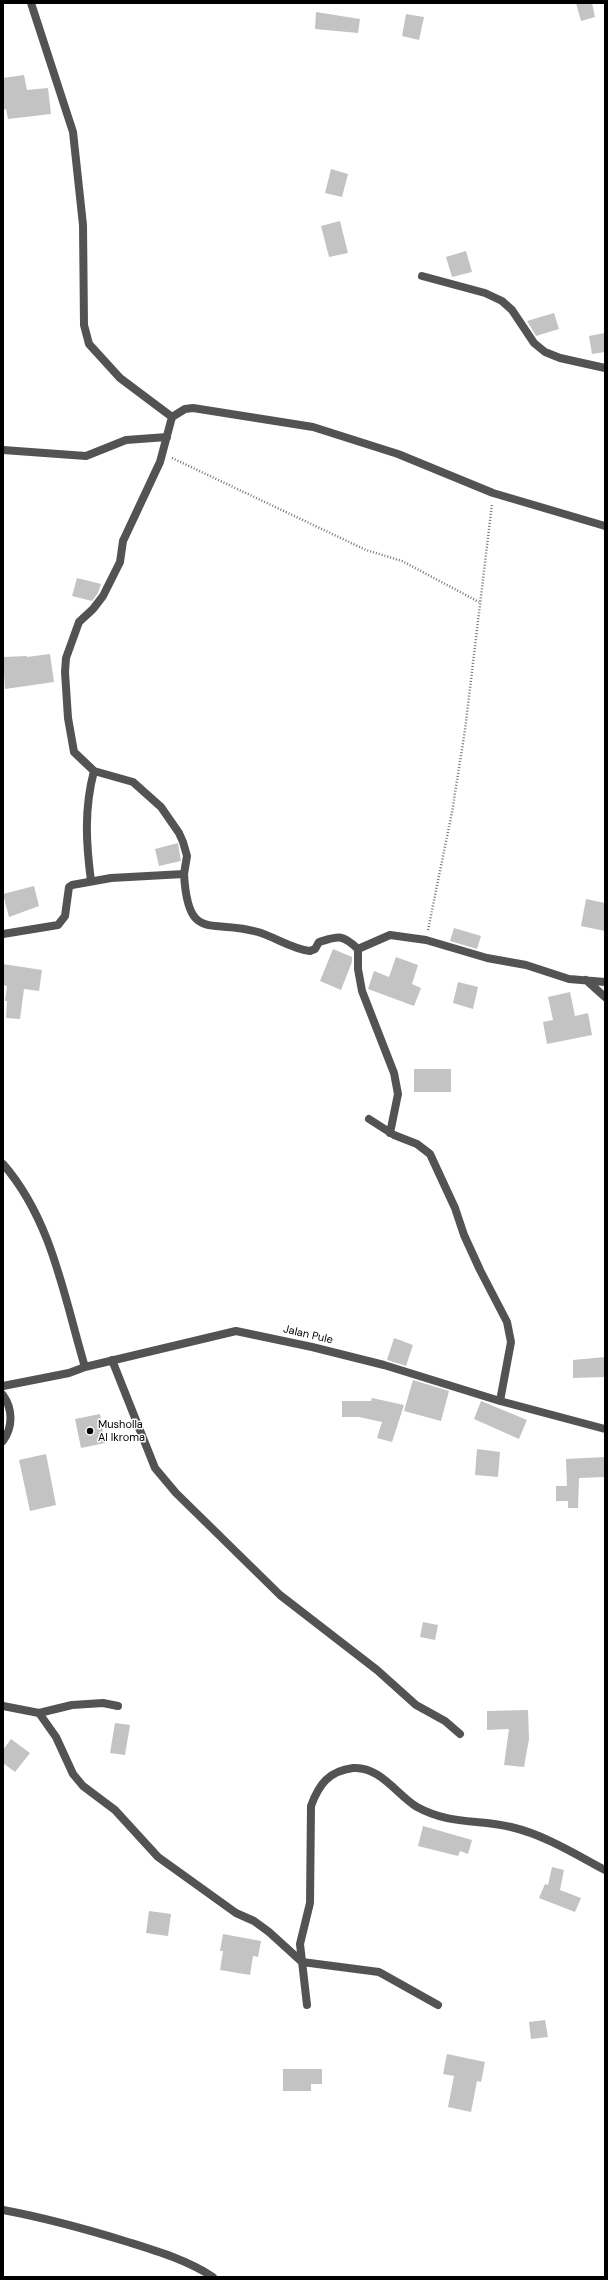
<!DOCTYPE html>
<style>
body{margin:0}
#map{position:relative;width:608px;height:2280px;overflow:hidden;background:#fff;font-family:"DM Sans",sans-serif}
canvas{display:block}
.frame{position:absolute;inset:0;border:4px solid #000;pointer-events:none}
</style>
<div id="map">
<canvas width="608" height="2280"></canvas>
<div class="frame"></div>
</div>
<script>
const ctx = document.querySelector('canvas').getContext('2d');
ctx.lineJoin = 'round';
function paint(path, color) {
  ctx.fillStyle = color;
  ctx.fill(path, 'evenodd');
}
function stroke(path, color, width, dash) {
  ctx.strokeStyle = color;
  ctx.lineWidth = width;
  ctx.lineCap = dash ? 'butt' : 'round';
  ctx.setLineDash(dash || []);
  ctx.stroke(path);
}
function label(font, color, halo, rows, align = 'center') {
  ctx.font = font + ' "DM Sans",sans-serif';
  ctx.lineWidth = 3;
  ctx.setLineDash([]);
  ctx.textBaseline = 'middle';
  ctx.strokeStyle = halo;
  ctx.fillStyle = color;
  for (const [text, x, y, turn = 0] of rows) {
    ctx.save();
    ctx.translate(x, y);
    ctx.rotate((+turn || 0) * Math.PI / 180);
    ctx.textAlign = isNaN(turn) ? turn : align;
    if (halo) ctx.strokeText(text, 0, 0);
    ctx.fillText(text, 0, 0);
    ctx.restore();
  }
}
const building = new Path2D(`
 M576 3H592L595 17 581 21Z
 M316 12 360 19 358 33 315 29Z
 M406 14 424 17 419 40 402 36Z
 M24 75 27 90 48 88 51 114 8 119 6 109 3 110V78Z
 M331 169 348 174 342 197 325 193Z
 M340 221 348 253 329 257 321 226Z
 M466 251 472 272 452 277 446 257Z
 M554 313 559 329 536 336 527 321Z
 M605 333V352L592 354 589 336Z
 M77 578 101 584 98 593 92 601 72 596Z
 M50 654 54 682 5 689 3 657 27 656V657Z
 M178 843 181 861 159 866 155 849Z
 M34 886 39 906 9 917 3 894Z
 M586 899 605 903V931L581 926Z
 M454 928 481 936 477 949 450 941Z
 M333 949 352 957V962L341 990 320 981Z
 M396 957 418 965 412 984 421 988 414 1006 368 989 374 971 389 977Z
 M3 964 42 970 39 991 24 989 20 1019 6 1018 7 1001H5L7 986 3 985Z
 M458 982 478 987 473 1009 453 1003Z
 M570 992 575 1016 588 1013 592 1035 547 1044 543 1022 553 1020 548 997Z
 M414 1069H451V1092H414Z
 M394 1338 413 1345 406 1366 387 1360Z
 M605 1357V1377L573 1378V1360Z
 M413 1380 449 1391 441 1421 404 1411Z
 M372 1398 404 1405 392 1442 377 1438 382 1422 359 1417H342V1401H371Z
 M481 1401 527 1420 519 1439 474 1419Z
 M100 1414 105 1443 81 1448 75 1419Z
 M477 1449 500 1452 498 1477 475 1475Z
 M46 1454 56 1505 30 1511 19 1460Z
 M605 1457V1477L579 1478 578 1508H568V1501H556V1486H567L566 1459Z
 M423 1622 438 1625 435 1640 420 1637Z
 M528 1710 529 1739 524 1767 504 1765 509 1729 487 1730V1711Z
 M115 1723 130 1725 125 1755 110 1753Z
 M11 1739 30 1753 15 1772 3 1763V1750Z
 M423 1826 472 1840 468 1854 460 1851 458 1856 418 1846Z
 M552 1867 564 1870 560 1890 581 1898 575 1912 539 1898 545 1884 548 1885Z
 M149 1911 171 1914 168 1936 146 1933Z
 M223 1934 261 1941 258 1957 253 1956 250 1975 220 1970 223 1951H220Z
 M545 2020 548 2037 531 2039 529 2022Z
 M447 2054 485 2062 481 2082 477 2081 471 2112 448 2107 454 2076 443 2074Z
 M283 2069H322V2084H311V2091H283Z`);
const path = new Path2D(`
 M172 458 366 550 402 561 479 602
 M428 930 452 812 465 730 492 504`);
const street = new Path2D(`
 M31 3 73 132 83 225 84 325 89 344 120 378 172 417
 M422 276 485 293 502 301 512 310 534 343 545 352 560 358 605 368
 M3 450 86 456 126 440 167 437
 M184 874 187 856 183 842 179 833 161 807 133 782 94 771 74 752 68 718 65 672 66 658 79 622 93 609 103 596 120 562 123 541 160 462 172 417 185 409 193 408 313 427 398 454 493 493 605 526
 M91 881C86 843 84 809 94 771
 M3 934 58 925 65 916 69 887 72 885 111 878 184 874C188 944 211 918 258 932 275 937 292 949 310 951L315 949 319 942C339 936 342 934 358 949V969L362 991 394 1073 398 1094 390 1133
 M358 949 390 935 426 940 487 958 526 965 569 979 605 982
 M586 980 605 997
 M369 1119 394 1135 417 1144 430 1154 455 1208 464 1235 480 1270 507 1322 511 1342 500 1401
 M3 1164C52 1220 64 1297 85 1367
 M112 1360 155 1468 176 1493 280 1595 377 1670 416 1705 445 1721 460 1734
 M3 1386 69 1373 85 1367 236 1331 312 1347 384 1365 500 1401 605 1429
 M3 1395C13 1409 13 1427 3 1441
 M3 1706 39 1713 72 1705 103 1703 118 1706
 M39 1713 56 1737 73 1774 83 1786 115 1810 158 1857 236 1913 254 1921 269 1932 302 1962 379 1972 438 2005
 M307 2005 300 1944 310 1903 311 1806C319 1784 329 1771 353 1768 380 1766 397 1795 417 1807 450 1825 477 1819 511 1827 545 1835 575 1854 605 1870
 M3 2210C46 2218 86 2229 128 2242 157 2251 187 2260 213 2277`);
const markers = [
 [90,1431,4,"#000"]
];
const streetNames = [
 ["Jalan Pule",308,1335,13]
];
const poiNames = [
 ["Musholla",98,1425],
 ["Al Ikroma",98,1438]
];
paint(building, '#c3c3c3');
stroke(path, '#757575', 2.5, [1, 2]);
stroke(street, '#535353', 8);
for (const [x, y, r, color] of markers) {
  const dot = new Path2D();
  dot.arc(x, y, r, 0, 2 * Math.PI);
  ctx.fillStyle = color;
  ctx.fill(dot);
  stroke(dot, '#fff', 1.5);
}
label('11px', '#000', '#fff', streetNames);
label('11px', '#000', '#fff', poiNames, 'left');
</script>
